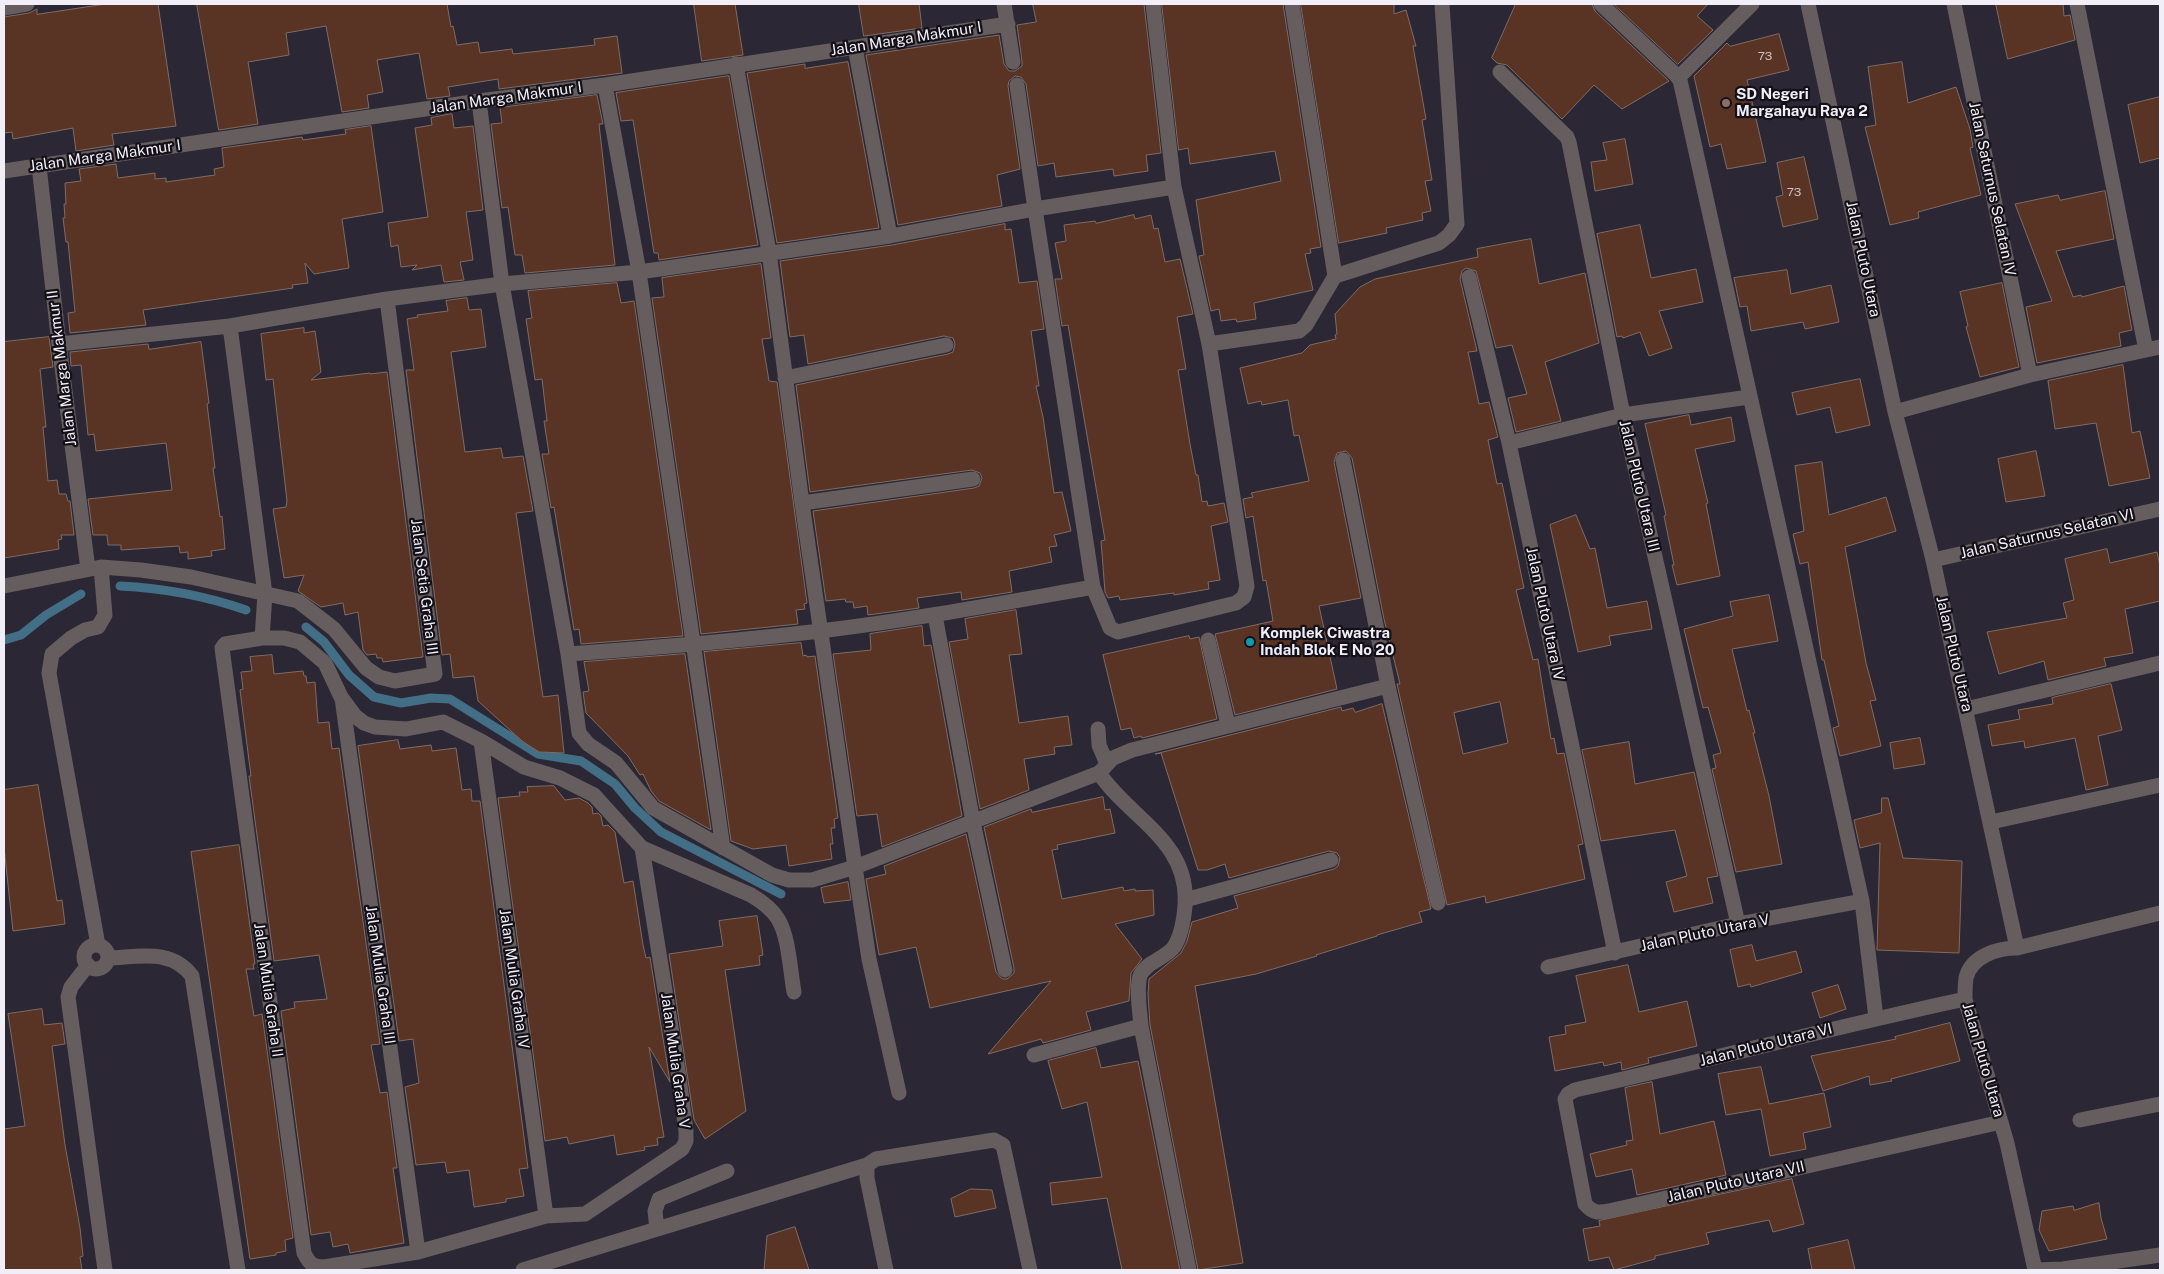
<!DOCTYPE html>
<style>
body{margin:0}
#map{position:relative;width:2164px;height:1274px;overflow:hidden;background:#2b2735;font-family:"Public Sans",sans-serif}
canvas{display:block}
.frame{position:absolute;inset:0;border:5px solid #f1eef8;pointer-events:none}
</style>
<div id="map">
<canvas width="2164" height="1274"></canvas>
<div class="frame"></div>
</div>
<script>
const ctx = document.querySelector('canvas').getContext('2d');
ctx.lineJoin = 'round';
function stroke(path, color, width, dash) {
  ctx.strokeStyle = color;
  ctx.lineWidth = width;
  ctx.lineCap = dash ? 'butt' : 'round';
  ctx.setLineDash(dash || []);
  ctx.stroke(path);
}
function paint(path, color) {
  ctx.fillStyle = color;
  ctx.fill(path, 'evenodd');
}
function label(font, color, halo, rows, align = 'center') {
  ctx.font = font + ' "Public Sans",sans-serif';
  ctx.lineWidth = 4.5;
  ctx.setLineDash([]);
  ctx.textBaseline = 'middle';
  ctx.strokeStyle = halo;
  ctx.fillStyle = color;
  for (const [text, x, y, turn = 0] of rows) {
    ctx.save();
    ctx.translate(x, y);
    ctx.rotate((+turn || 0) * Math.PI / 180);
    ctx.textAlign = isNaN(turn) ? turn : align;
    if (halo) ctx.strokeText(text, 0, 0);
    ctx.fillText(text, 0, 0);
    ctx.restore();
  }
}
const stream = new Path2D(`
 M120 586C162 588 206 596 246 610
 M306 627 324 642 349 675 374 697 401 703 431 698 450 699 538 754 581 761 615 784 635 808 661 832 781 894
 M4 640 21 635 46 615 81 594`);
const building = new Path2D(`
 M106 4H158L176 126 112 134 114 145 76 151 73 128 13 139 12 132 4 133V17L29 13 37 9V14Z
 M197 4H447L451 27 453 26 457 45 478 42 480 53 512 49 513 54 595 45 594 39 617 36 622 73 499 89 498 79 448 87 450 96 427 99 419 53 377 60 383 92 367 95 369 108 342 112 326 26 286 33 289 55 248 62 258 124 219 130Z
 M694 4H735L743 55 702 61Z
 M859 4H919L922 28 864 36Z
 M1033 4H1144L1161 153 1146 155 1148 171 1114 176 1113 169 1056 177 1054 163 1038 166 1026 84 1021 77 1015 76 1009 81 1008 86 1020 169 997 175 1002 206 898 225 866 55 999 35 1004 64 1009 71H1015L1022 66V61L1017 25 1036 22Z
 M1162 4H1283L1321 247 1310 249 1311 253 1305 254 1313 290 1254 303 1256 319 1237 322 1236 319 1221 321 1219 309 1211 311 1199 256 1204 255 1196 200 1281 181 1275 151 1190 164 1188 148 1179 150Z
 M1301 4H1394V14L1406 10 1416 46H1413L1426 119 1422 120 1432 180 1425 181 1431 211 1422 213 1423 220 1386 228 1387 233 1339 243Z
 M1516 4H1592L1595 11 1669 81 1622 109 1594 85 1562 119 1507 65 1497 63 1492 58Z
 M1614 4H1708L1697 16 1713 30 1678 64Z
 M1996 4H2063L2064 16 2070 15 2075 40 2008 59Z
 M1779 34 1789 70 1747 80 1766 162 1727 169 1721 144 1710 147 1694 76 1727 43 1730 46Z
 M848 62 879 228 777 243 747 73 805 64V68Z
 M1902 62 1908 103 1956 87 1970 129 1973 147 1970 148 1981 195 1918 212 1919 218 1890 225 1865 127 1876 125 1868 67Z
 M729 76 758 245 659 260 658 253H654L633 120 621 121 616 93Z
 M597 95 603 124H599L615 265 525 273 522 255H515L508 207 502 208 491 124 502 123 500 108Z
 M2160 97V158L2140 163 2128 105Z
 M452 114 454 128 473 126 483 210 466 212 473 260 460 262 464 280 444 282 441 265 412 270 417 265 401 267 398 245 391 247 388 223 428 217 415 128 432 125 431 118Z
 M371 126 383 212 342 219 349 268 314 274 305 263 308 283 292 285 293 288 143 310 146 325 70 333 68 313 75 312 68 242H66L63 218H65L64 204H66L65 183 81 181 79 169 116 164 118 178 155 173V179L166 178V182L215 175 214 169 224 167 222 148 302 137 303 140 346 134 345 130Z
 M1625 139 1633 184 1595 191 1591 162 1607 160 1603 143Z
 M1804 157 1818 219 1783 227 1776 197 1783 195 1777 163Z
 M2105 191 2114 239 2056 251 2073 297 2081 295 2082 297 2124 286 2132 330 2119 333 2121 346 2037 363 2026 307 2052 301 2015 204 2058 195 2060 200Z
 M1134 215 1135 219 1151 215 1154 229 1158 228 1165 262 1180 259 1193 314 1177 317 1186 369 1178 370 1190 444 1196 475H1198L1202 502 1207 501 1208 506 1224 503 1228 522 1211 526 1220 580 1208 582 1209 589 1174 595V593L1120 600 1119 596 1108 598 1105 592 1101 541 1105 540 1068 325 1062 326 1055 279H1062L1055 243 1066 241 1064 225 1095 221 1096 223Z
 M1005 224V230L1011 229 1019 283 1037 281 1044 329 1031 331 1039 386H1036L1043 417 1054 493 1062 492 1071 531 1054 535 1057 546 1049 547 1052 562 1009 571 1012 592 962 600 961 592 917 598 919 608 868 615 867 606 854 608 853 602H846L845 599 826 601 813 511 974 488 979 486 982 478 980 473 972 470 810 492 796 385 948 354 953 352 955 344 953 338 944 336 808 364 804 335 790 337 780 261 892 245Z
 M1640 225 1651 278 1696 269 1703 302 1659 311 1672 348 1649 356 1640 332 1623 338 1622 336 1617 337 1597 234Z
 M1531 239 1539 284 1585 273 1599 343 1545 362 1561 421 1516 432 1508 398 1527 394 1512 345 1496 348 1476 271 1466 268 1462 271 1460 279 1477 351 1468 352 1479 404 1489 402 1498 437 1488 440 1497 484 1502 483 1524 588 1516 590 1533 660 1538 659 1551 739 1554 738 1557 754 1564 753 1583 844 1578 845 1585 879 1486 903 1485 896 1447 905 1397 684H1400L1384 619 1352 458 1346 451 1337 453 1334 462 1361 598 1319 606 1337 689 1235 715 1215 634 1273 621 1266 580 1263 581 1253 516 1246 518 1243 499 1253 497 1251 493 1309 481 1299 435 1294 436 1288 400 1262 405 1261 401 1248 404 1240 368 1302 353 1310 345 1336 339 1335 335 1337 334 1335 314 1360 287 1375 279 1478 257 1477 249ZM1500 702 1508 743 1463 754 1454 713Z
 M761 264 771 338 762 339 769 381 777 382 807 603 804 604 805 609 796 610 798 624 701 634 652 298 664 297 662 278Z
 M1787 270 1791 294 1831 285 1839 322 1805 329 1803 322 1751 331 1747 306 1740 307 1734 278Z
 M617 283 621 303 634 301 683 636 581 644 579 629 574 630 554 507 551 508 542 454H549L544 421H547L542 379 535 380 526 319 532 318 528 291Z
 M2002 283 2019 367 1980 377 1966 327 1968 326 1960 292Z
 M467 298 469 310 481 309 486 347 451 352 465 452 501 448 503 458 523 456 533 511 516 513 543 697 558 695 564 753 539 752 522 741 478 701 474 676 453 678 450 654 442 655 406 370H414L407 319 418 317 417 315 448 311 446 301Z
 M304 328V333L315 331 321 372 311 380 370 373V374L387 372 423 657 383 662 382 658H377L376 654 367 655 363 650 358 612 345 615 343 603 321 607 298 591 304 575 284 578 273 509 286 507 287 501 273 379 266 380 261 334Z
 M49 337 53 367 40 369 46 427H43L48 481 57 480 59 494H66L68 501H70L74 535H61L62 539 58 540 59 549 4 558V342Z
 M201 342 209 403 207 404 215 468H213L220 517 222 516 225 549 211 551 212 556 188 559V552L180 553 179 546 121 550V545H108L107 535H93L88 499 172 490 166 443 96 451 94 434 88 435 81 365 71 366 70 352 148 344 149 349Z
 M2123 365 2132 433 2140 431 2150 478 2109 486 2096 423 2055 429 2048 381Z
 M1860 379 1870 425 1836 433 1830 407 1797 415 1792 393Z
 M1689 415 1691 425 1731 417 1735 441 1695 449 1708 503 1706 504 1720 576 1677 585 1672 565H1674L1664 516 1666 515 1645 424Z
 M2036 451 2045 496 2006 502 1998 459Z
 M1822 462 1829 515 1886 497 1896 531 1845 547 1866 663 1876 700 1870 701 1881 746 1840 756 1833 728 1839 726 1824 660H1822L1808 562 1800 564 1793 534 1804 531 1795 466Z
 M1576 515 1590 549 1595 548 1607 608 1647 601 1652 629 1609 636 1611 645 1578 652 1550 525Z
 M2107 549 2110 563 2157 552 2160 566V601L2125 609 2133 653 2104 658 2106 666 2048 680 2044 661 1999 674 1987 632 2067 618 2063 603 2074 600 2065 559Z
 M1769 595 1778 641 1732 649 1747 711 1749 710 1755 733H1753L1769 796 1782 864 1736 872 1712 769 1716 768 1713 755 1721 753 1708 707 1703 708 1684 629 1733 616 1730 602Z
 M1016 610 1022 654 1009 655 1019 723 1068 716 1072 745 1054 747 1055 754 1024 759 1029 790 980 809 949 642 968 639 965 619Z
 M922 626 924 646 931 645 962 816 882 847 877 814 857 816 833 654 871 650 870 634Z
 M1189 636 1190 639 1199 637 1217 719 1142 738 1141 736 1134 738 1131 728 1121 730 1103 655Z
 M801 643 803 656 806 655 807 657 815 656 838 818 834 819 835 828H831L833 844H830L832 859 789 866 786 845 753 849 731 841 704 652Z
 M685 654 711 830 659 801 651 791 643 774 640 775 628 756 586 713 583 692 589 691 584 662Z
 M272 655 274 674 303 671 304 676H306L307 683 315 682 318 723 329 722 332 749 339 748 380 1044 371 1045 380 1093 387 1092 397 1168H393L404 1243 350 1253 348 1244 333 1247 330 1232 311 1235 281 1011 295 1008 294 1002 327 999 319 955 274 961 249 776H251L240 690 243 689 241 672 252 671 250 657Z
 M2111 684 2122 730 2098 736 2108 785 2086 790 2075 738 2025 748 2024 741 1992 746 1988 725 2020 719 2018 710 2053 704 2052 698Z
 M1382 704 1431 909 1419 912 1422 922 1377 935V936L1316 955 1317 956 1256 974 1195 986 1243 1263 1198 1270 1150 1025 1148 994 1149 979 1181 953 1187 941 1192 922 1238 908 1234 896 1334 869 1338 866 1340 858 1337 853 1329 851 1229 878 1225 864 1207 870H1198L1161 753 1155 754 1341 707 1342 711 1353 708 1355 712Z
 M1920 738 1925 764 1894 769 1890 743Z
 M398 740 400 749 431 745 432 751 456 748 462 790 471 789 472 801H480L528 1168 519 1169 524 1196 506 1199V1202L474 1207 469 1170 447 1173 445 1162 416 1165 405 1087 419 1083 413 1039 399 1041 358 746Z
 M1629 742 1635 784 1694 772 1718 876 1707 878 1713 903 1674 912 1666 882 1687 876 1675 830 1601 841 1582 750Z
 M38 785 57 901 62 900 65 924 13 931 4 847V790Z
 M554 786 565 800 579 798 588 803 592 807 593 814 598 813 601 816 603 826 608 825 615 832 624 883 633 881 643 945 646 958 650 957 670 1082 649 1047 664 1137 657 1138 658 1145 644 1147 645 1150 617 1155 614 1135 569 1144 567 1137 545 1141 498 798 520 796 519 792H528L527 787Z
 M1103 797 1105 810 1110 809 1115 833 1057 845 1058 849 1052 850 1062 899 1123 887 1124 891 1135 889V891L1153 890 1154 915 1115 924 1142 959 1131 973 1129 1001 1086 1012 1091 1030 1043 1043 1041 1039 988 1054 1051 981 930 1008 916 947 879 955 866 879 886 874 884 866 966 834 996 972 1002 979H1007L1014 973V968L984 827 1031 809 1032 812Z
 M1882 798H1888L1903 858 1962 861 1959 953 1877 950 1880 843 1860 848 1854 820 1881 813Z
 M239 845 255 964H253L254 969H246L254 1016 262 1014 293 1238 285 1240 286 1251 276 1253V1255L250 1259 191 852Z
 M848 882 851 900 824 903 821 888Z
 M757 916 763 955 759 956 760 965 725 970 746 1111 705 1139 694 1120 669 954 723 946 719 921Z
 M1752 945 1756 961 1796 951 1802 972 1751 987 1750 984 1738 987 1730 950Z
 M1628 965 1639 1012 1687 1001 1697 1046 1648 1058 1649 1063 1622 1070 1621 1062 1604 1066 1603 1062 1555 1071 1549 1037 1566 1034 1565 1026 1586 1022 1576 976Z
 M1838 985 1846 1009 1820 1018 1812 993Z
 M42 1009 44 1025 62 1023 65 1044 52 1046 65 1145 80 1228 83 1256 80 1257 82 1270H4V1129L25 1126 8 1014Z
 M1950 1023 1960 1061 1891 1079 1892 1081 1870 1085 1869 1076 1823 1091 1811 1056 1896 1039 1895 1037Z
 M1096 1048 1101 1068 1138 1061 1180 1270H1122L1107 1198 1052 1205 1050 1183 1102 1177 1087 1102 1062 1109 1048 1061Z
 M1761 1067 1769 1104 1824 1093 1831 1127 1803 1133 1806 1149 1770 1156 1761 1109 1726 1115 1718 1074Z
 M1652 1082 1660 1134 1714 1121 1726 1175 1637 1195 1632 1169 1596 1177 1590 1154 1627 1145 1626 1141 1633 1140 1625 1088Z
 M1792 1179 1804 1224 1773 1232 1769 1220 1706 1233 1709 1244 1655 1256V1259L1614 1270 1609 1257 1589 1261 1583 1229 1600 1226 1599 1221Z
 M971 1189 992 1190 996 1208 955 1217 951 1199Z
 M2099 1203 2101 1218 2107 1239 2049 1251 2039 1230 2042 1211 2073 1206 2074 1210Z
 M795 1227 809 1270H764L767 1236Z
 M1848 1240 1855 1270H1812L1808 1249Z`);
const minor = new Path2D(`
 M1004 4 1013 62
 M1153 4 1174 187
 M1601 4 1676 75 1680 80 1862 901 1876 1018
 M1808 4 1895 412 1933 560 2017 948C1998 948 1971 956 1966 978 1965 985 1965 992 1965 999L2007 1143 2035 1270
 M1954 4 2030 375
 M2077 4 2146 350
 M4 8 27 4
 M736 64 769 252 802 503 855 867 869 959 899 1093
 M1500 72 1567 137 1569 142 1623 415 1738 924
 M1678 78 1752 4
 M605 85 639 272 723 848
 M1017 85 1035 209 1174 187 1209 344 1299 331 1306 325 1335 276 1292 4
 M479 101 502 284 568 654C652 648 736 641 820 631 912 620 1002 603 1093 587L1035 209 890 236
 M39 166 59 344 88 569
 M4 171 479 101 605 85 1008 24
 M1335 276 1439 243 1449 235 1457 224 1442 4
 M1469 277 1509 443 1615 953
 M230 326 265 594 262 638
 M59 344 230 326 387 299 502 284 639 272 890 236 855 47
 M785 378 946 345
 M1895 412 2030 375 2160 347
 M1509 443 1623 415 1749 397
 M1343 460 1388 686 1438 903
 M802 503 973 479
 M1933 560 2160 509
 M4 586 101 567 141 570 191 577 298 601 334 629 366 668 379 677 395 681 435 674 387 299
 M1093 587 1108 623 1110 628 1118 632 1236 603 1244 597 1247 586 1209 344
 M935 615 973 822 1005 970
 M1208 640 1228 725
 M568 654 579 733 588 744 616 763 653 808 772 875 789 880H812L855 867 1099 773C1130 819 1190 841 1185 906 1184 918 1181 936 1174 947 1169 954 1156 960 1149 965 1146 968 1141 972 1140 976 1136 989 1140 1013 1141 1026L1189 1270
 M342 698 418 1252
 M1966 709 2160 663
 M1098 729 1099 745 1107 764
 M481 741 546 1216
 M1099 773 1113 758 1132 750 1388 686
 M1991 822 2160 785
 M642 848 679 1077 686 1131V1141L682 1149 585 1214 546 1216 418 1252 324 1267C312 1267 309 1263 304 1253L222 648 225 644 262 638H284L300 642 325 663 341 697 355 716 364 723 375 727 406 729 443 722 481 741 524 767 560 778 594 795 642 848 751 895C761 901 772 909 778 919 789 937 790 970 794 992
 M1185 900 1331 860
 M98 945 49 673 52 654 71 638 85 630 98 627 105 615 101 567
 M84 957a12 12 0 1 1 24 0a12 12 0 1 1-24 0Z
 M2017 948 2160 913
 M108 958C139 957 171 948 192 976L238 1270
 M88 965 71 987 68 997 105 1270
 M1548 967 1738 924 1862 901
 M1965 999C1835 1027 1706 1061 1575 1090L1568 1094 1565 1099 1585 1204C1593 1213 1598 1213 1609 1211L2001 1122
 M1034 1055 1141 1026
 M2080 1120 2160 1104
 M657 1229 655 1211 659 1199 727 1171
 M523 1270 867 1165
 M886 1270 867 1178V1165L876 1159 994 1140 1003 1145 1030 1270
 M2035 1270 2063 1269 2160 1255`);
const markers = [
 [1726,103,5,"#8d6e63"],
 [1250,642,5,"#0f9aa8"]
];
const numberNames = [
 ["73",1765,56],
 ["73",1794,192]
];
const streetNames = [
 ["Jalan Marga Makmur I",906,39,-9],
 ["Jalan Marga Makmur I",506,98,-8],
 ["Jalan Marga Makmur I",105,156,-8],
 ["Jalan Saturnus Selatan IV",1992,189,78],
 ["Jalan Pluto Utara",1863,259,78],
 ["Jalan Marga Makmur II",62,368,-97],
 ["Jalan Pluto Utara III",1639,486,77],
 ["Jalan Saturnus Selatan VI",2047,534,-13],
 ["Jalan Setia Graha III",424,587,83],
 ["Jalan Pluto Utara IV",1545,614,78],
 ["Jalan Pluto Utara",1954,654,77],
 ["Jalan Pluto Utara V",1705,933,-12],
 ["Jalan Mulia Graha III",380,975,82],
 ["Jalan Mulia Graha IV",514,979,82],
 ["Jalan Mulia Graha II",268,990,82],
 ["Jalan Pluto Utara VI",1766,1045,-14],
 ["Jalan Pluto Utara",1983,1060,74],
 ["Jalan Mulia Graha V",675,1061,82],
 ["Jalan Pluto Utara VII",1736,1182,-13]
];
const poiNames = [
 ["SD Negeri",1736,94],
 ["Margahayu Raya 2",1736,111],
 ["Komplek Ciwastra",1260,633],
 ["Indah Blok E No 20",1260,650]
];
stroke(stream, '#426e86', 9);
paint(building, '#593324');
stroke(building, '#7f6c64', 1);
stroke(minor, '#665d5e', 15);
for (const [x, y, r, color] of markers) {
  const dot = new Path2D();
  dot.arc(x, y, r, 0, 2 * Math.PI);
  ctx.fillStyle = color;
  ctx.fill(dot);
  stroke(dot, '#131117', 2);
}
label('12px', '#cbbfc3', null, numberNames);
label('15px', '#f1eef8', '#131117', streetNames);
label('bold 15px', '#f1eef8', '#131117', poiNames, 'left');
</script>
